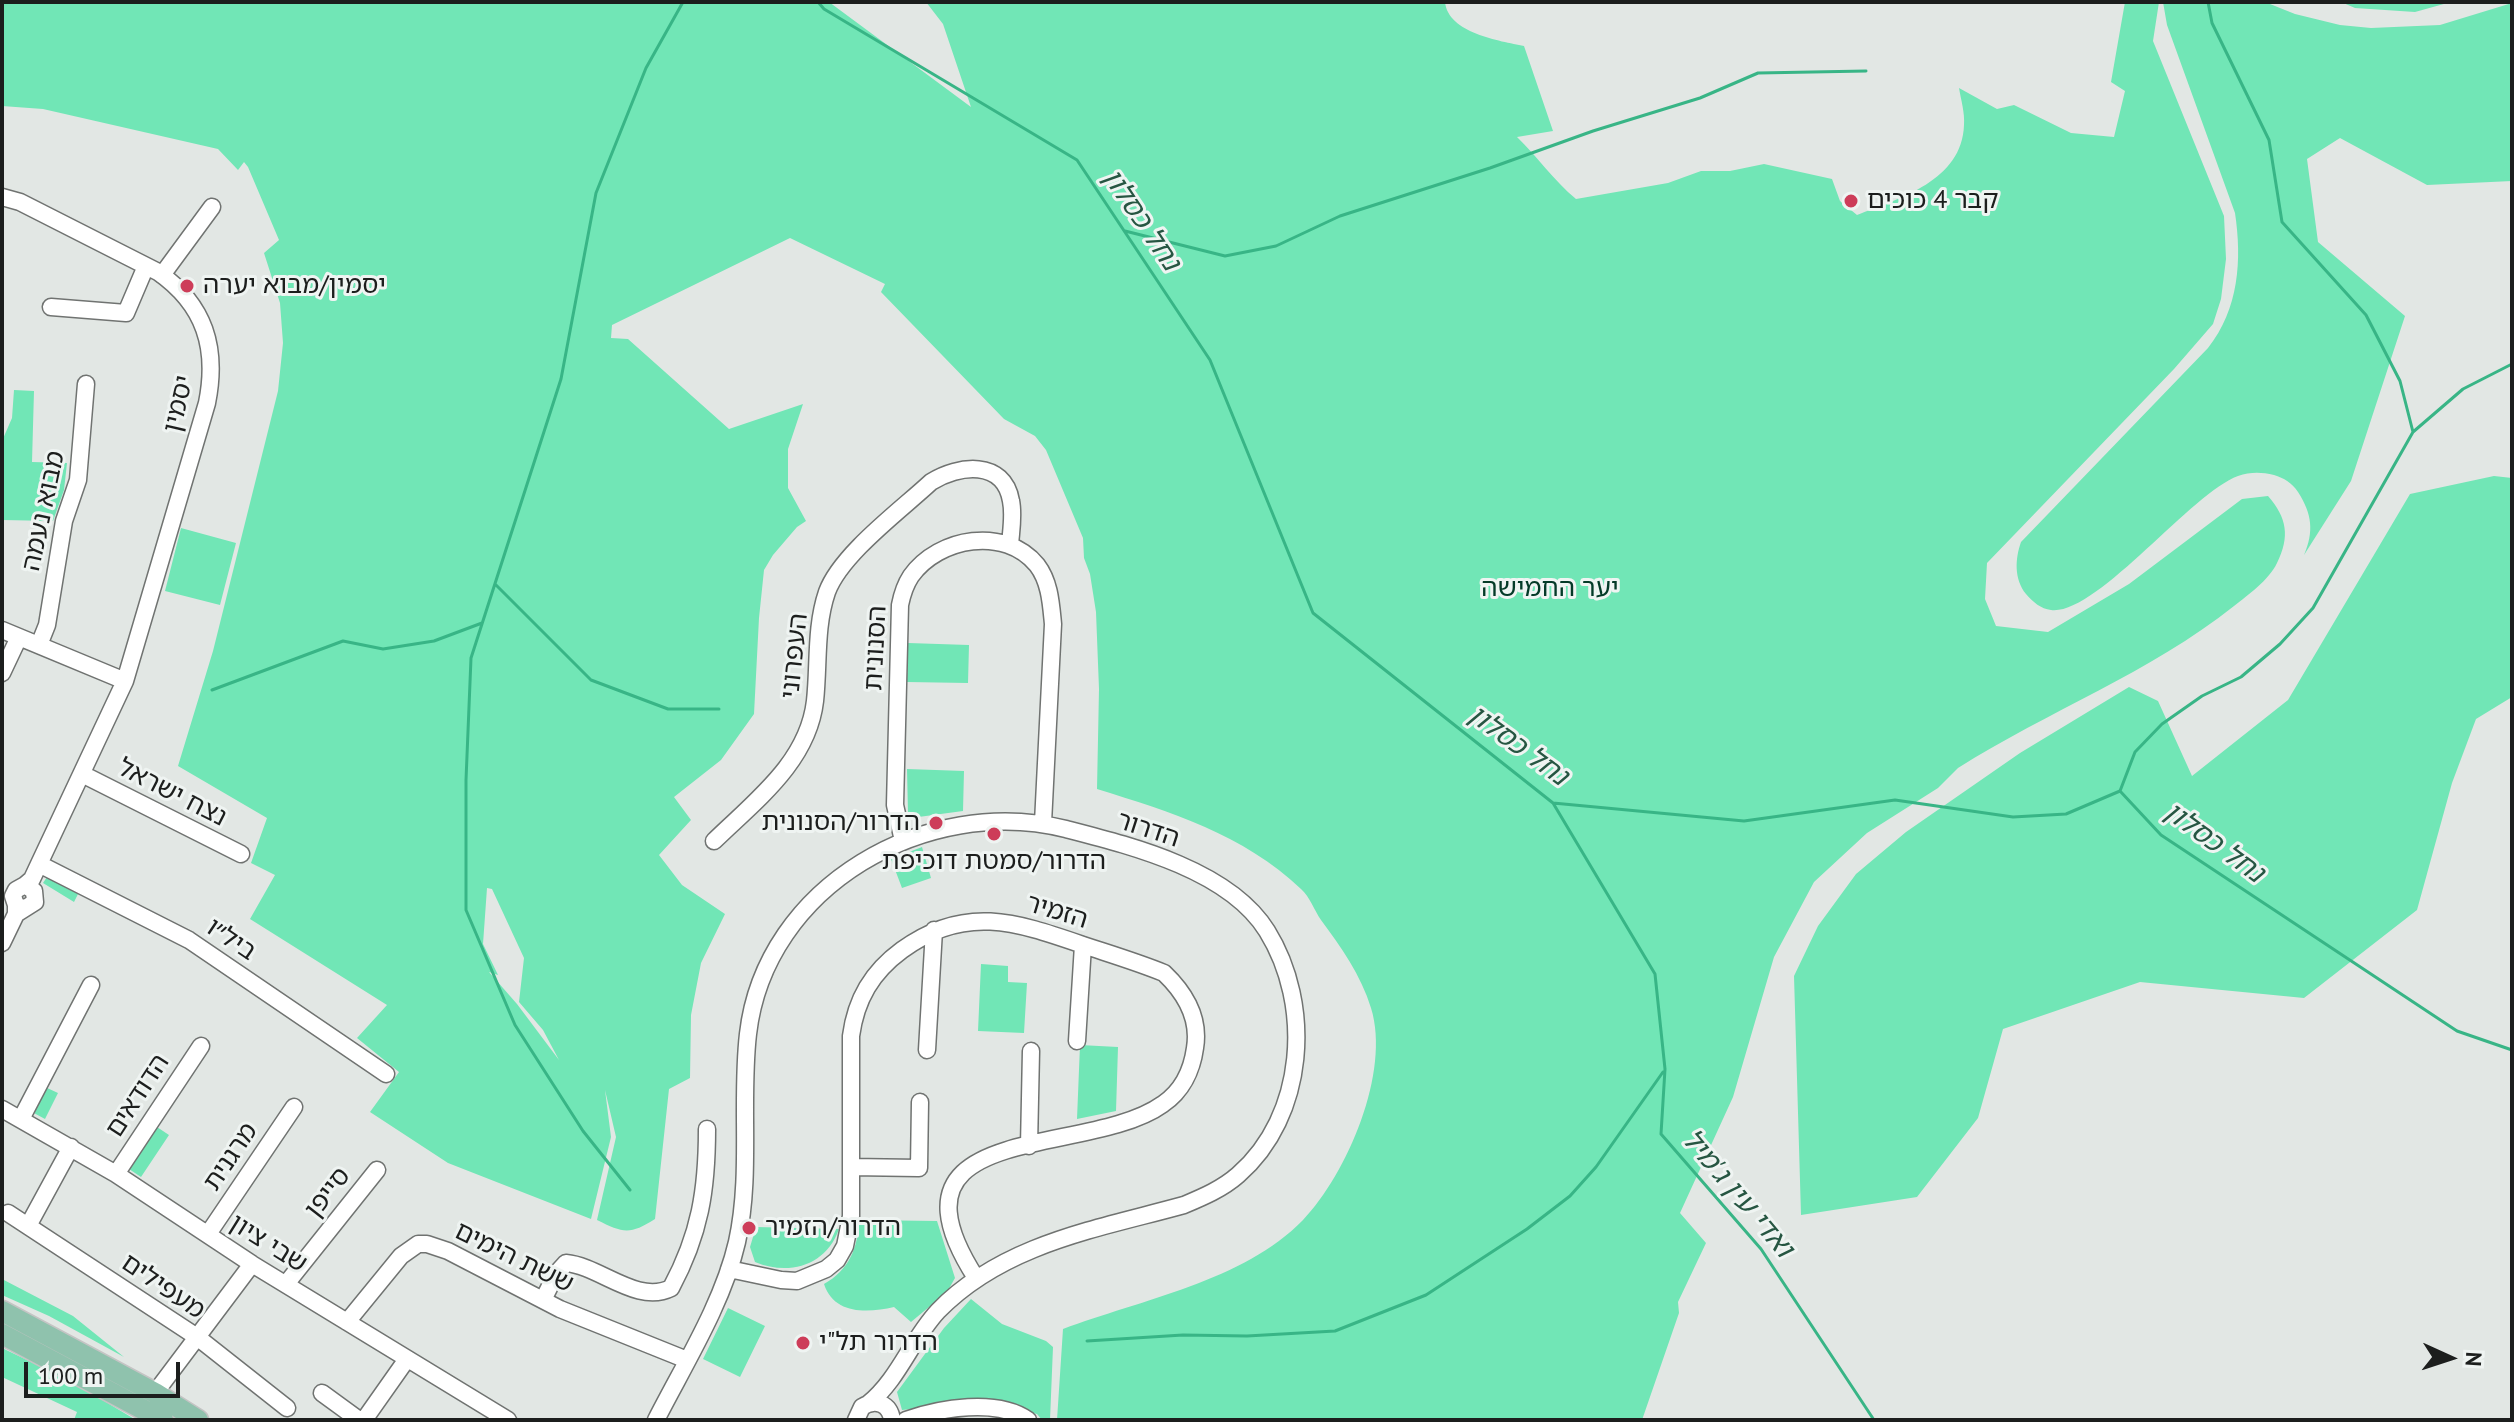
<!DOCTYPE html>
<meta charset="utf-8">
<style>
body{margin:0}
#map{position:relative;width:2514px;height:1422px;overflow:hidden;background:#e2e7e4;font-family:"PT Sans",sans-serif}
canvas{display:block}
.frame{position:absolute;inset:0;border:4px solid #1c1e1d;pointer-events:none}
.north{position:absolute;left:2410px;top:1318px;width:80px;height:80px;-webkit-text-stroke:6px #eff4f2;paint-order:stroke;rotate:93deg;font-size:22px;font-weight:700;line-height:32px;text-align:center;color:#1c1e1d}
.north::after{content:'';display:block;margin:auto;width:28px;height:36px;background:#1c1e1d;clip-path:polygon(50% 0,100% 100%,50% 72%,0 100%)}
.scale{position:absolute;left:24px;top:1362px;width:156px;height:36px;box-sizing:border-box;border:4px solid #1c1e1d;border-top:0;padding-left:10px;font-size:24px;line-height:28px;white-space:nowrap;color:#1c1e1d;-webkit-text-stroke:6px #eff4f2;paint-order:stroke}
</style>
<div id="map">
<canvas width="2514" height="1422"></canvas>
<div class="frame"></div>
<div class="north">N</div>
<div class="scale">100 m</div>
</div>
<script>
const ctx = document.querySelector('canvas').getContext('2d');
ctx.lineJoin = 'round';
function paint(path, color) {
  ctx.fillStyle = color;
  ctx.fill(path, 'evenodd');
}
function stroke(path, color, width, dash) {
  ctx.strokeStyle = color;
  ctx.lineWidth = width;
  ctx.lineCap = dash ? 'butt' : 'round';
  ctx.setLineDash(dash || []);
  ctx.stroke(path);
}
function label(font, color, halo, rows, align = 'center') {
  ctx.font = font + ' "PT Sans","Noto Sans Hebrew",sans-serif';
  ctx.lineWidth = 6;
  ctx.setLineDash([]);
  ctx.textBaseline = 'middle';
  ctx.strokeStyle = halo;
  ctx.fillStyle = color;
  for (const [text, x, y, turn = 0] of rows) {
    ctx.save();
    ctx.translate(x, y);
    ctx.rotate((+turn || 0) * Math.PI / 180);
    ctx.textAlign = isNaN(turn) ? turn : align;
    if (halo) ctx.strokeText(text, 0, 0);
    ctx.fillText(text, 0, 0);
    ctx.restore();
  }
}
const green = new Path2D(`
 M2 2H829L971 107 943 24 926 2H1445C1448 33 1500 41 1524 46L1553 131 1517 137C1538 157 1553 180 1576 199L1668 183 1701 171H1730L1764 164 1832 179 1840 201 1857 215C1900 198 1962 181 1964 125 1965 113 1961 100 1959 88L1997 109 2014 105 2071 133 2114 137 2125 91 2111 82 2125 2H2159L2153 41 2224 216 2226 259 2221 299 2213 324 2174 369 1987 563 1985 599 1996 626 2048 632 2129 584 2242 499 2268 496C2287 518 2290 536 2277 563 2269 580 2248 595 2234 606 2150 673 2048 711 1958 768L1938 788 1867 833 1814 882 1774 957 1733 1097 1680 1213 1706 1243 1678 1302 1679 1313 1642 1420H1057L1063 1329C1140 1300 1244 1281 1303 1220 1347 1174 1391 1072 1371 1008 1361 975 1341 947 1321 920 1314 910 1310 897 1301 889 1243 834 1171 812 1097 789L1099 689 1096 612 1090 574 1084 558 1083 538 1046 450 1035 436 1004 419 881 292 885 284 790 238 612 325 611 338 628 339 729 429 803 404 788 449V488L806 521 797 527 773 555 764 570 759 618 754 714 721 760 674 797 691 820 659 855 682 885 725 914 701 963 691 1015 690 1078 669 1089 655 1219C630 1235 623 1233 597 1220L616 1137 605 1090 611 1137 591 1219 448 1163 370 1112 399 1072 357 1038 387 1005 250 919 275 875 251 863 267 818 178 766 213 651 278 391 283 343 280 303 264 253 279 240 248 167 244 162 238 170 218 149 43 109 2 106ZM487 888 492 889 524 958 519 1002 543 1030 559 1060 517 1004 489 972 498 975 483 944Z
 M2163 2H2265L2295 14 2340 25 2371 28 2440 25 2512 3V181L2427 185 2340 138 2307 159 2318 242 2405 316 2351 481 2304 555C2314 531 2312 514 2298 492 2292 483 2284 478 2274 475 2261 472 2250 472 2238 476 2191 493 2096 616 2051 610 2041 609 2033 602 2026 594 2014 579 2015 559 2021 542L2208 348C2239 309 2242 260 2235 213L2167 25Z
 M2341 2H2451L2415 12 2355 8Z
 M14 390 34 391 32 462 67 463 64 490 53 521 2 520V441L12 418Z
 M2494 476 2512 478V697L2476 719 2452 783 2417 910 2304 998 2140 982 2003 1029 1978 1118 1917 1197 1801 1215 1794 976 1818 926 1856 874 1906 832 2020 753 2129 687 2158 701 2192 776 2288 700 2410 494Z
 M181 528 236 543 220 605 165 591Z
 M908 643 969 645 968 683 907 682Z
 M907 769 964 771 963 811 911 818 908 814Z
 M922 847 931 878 902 888 891 859Z
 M47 877 81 888 74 902 43 883Z
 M981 964 1008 966V982L1027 983 1024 1033 978 1031Z
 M1080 1045 1118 1047 1116 1111 1077 1119Z
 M45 1087 58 1093 45 1119 32 1112Z
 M154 1125 169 1135 141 1177 126 1167Z
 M859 1220 937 1221 955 1278 947 1292 911 1322 894 1307C868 1313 834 1315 824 1284 849 1270 858 1248 859 1220Z
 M756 1227 839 1229C826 1266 789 1276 755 1262L750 1247Z
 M2 1279 73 1316 124 1357 49 1316 2 1295Z
 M971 1299 1002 1324 1046 1341 1053 1347 1050 1420H1042L1037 1414 978 1402 902 1410 897 1392 944 1328Z
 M728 1308 765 1326 740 1377 703 1359Z
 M2 1348 69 1380 136 1420H74L77 1412 2 1377Z`);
const stream = new Path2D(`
 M818 2 824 9 1077 160 1210 360 1313 613 1553 803 1744 821 1895 800 2013 817 2066 814 2120 791 2161 835 2457 1031 2512 1050
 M2208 2 2212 23 2269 140 2282 222 2366 315 2400 381 2413 432
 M1125 231 1225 256 1276 246 1340 216 1490 168 1593 131 1700 98 1758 73 1866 71
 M495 584 591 680 668 709H719
 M212 690 343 641 383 649 434 641 482 623
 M2120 791 2135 752 2162 724 2202 696 2241 677 2280 644 2313 608 2413 432 2463 389 2512 364
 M1553 803 1655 974 1665 1069 1661 1134 1761 1249 1874 1420
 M630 1190 583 1131 515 1025 466 910V780L471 658 561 379 596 193 646 68 683 2
 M1087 1341 1183 1335 1247 1336 1335 1331 1426 1295 1527 1229 1570 1196 1596 1167 1663 1072`);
const minor = new Path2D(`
 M2 197 20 202 158 272C205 305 218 348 207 403L125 681 39 864 32 879 25 885
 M162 275 212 207
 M51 307 126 313 146 266
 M2 630 125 681
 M39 645 47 625 64 521 78 480 86 384
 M2 673 19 637
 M82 774 241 854
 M714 841C755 801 808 762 815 701 819 665 815 627 827 592 841 554 901 510 931 482 958 465 1004 459 1011 501 1014 515 1011 531 1010 545
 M903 841 895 805 900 605C902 595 905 585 911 576 939 537 1005 526 1037 565 1050 582 1051 604 1053 624L1043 823
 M39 864 189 940 386 1074
 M16 914 35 902 34 891 25 885 16 890 13 896 16 905 22 908
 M2 943 16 914V905
 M1077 1041 1083 945
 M927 1050 934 930
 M2 1109 116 1174 252 1264 508 1420
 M21 1119 91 985
 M1029 1146 1031 1051
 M851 1167 919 1168 920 1102
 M116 1174 201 1046
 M8 1213 197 1337 287 1408
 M28 1226 71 1147
 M208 1234 294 1107
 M729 1269 781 1280 797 1281 826 1269 837 1260 845 1246 851 1216V1036C856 999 872 972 902 950 965 904 1016 922 1083 945 1110 954 1137 962 1164 973 1185 993 1200 1018 1195 1048 1192 1070 1182 1091 1163 1104 1087 1159 873 1118 976 1278
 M286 1284 377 1170
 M543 1300 556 1274 566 1263C600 1266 637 1305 671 1288 700 1234 707 1190 707 1129
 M347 1322 401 1256 418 1244H427L448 1251 560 1309 687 1360
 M155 1393 252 1264
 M322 1393 359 1420
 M364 1420 407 1359
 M656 1420C684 1365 723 1303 737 1242 752 1174 740 1103 748 1034 765 885 928 794 1066 829 1132 846 1229 870 1267 931 1313 1005 1306 1116 1238 1175 1222 1189 1203 1197 1184 1205 1097 1229 1003 1244 938 1311 911 1340 899 1379 868 1404
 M856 1420 862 1407C876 1398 890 1404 892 1420
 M906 1420C940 1408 997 1398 1028 1420`);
const major = new Path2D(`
 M2 1311 155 1393 198 1420
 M2 1334 163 1420`);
const markers = [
 [1851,201,8,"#cd3d59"],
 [187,286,8,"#cd3d59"],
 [936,823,8,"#cd3d59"],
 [994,834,8,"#cd3d59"],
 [749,1228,8,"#cd3d59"],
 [803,1343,8,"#cd3d59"]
];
const poiNames = [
 ["קבר 4 כוכים",1867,201],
 ["יסמין/מבוא יערה",203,286],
 ["הדרור/הסנונית",920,823,"right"],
 ["הדרור/סמטת דוכיפת",994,862,"center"],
 ["הדרור/הזמיר",765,1228],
 ["הדרור תל\"י",819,1343]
];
const streetNames = [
 ["יסמין",179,404,-77],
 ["מבוא נעמה",44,511,-78],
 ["הסנונית",876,648,-87],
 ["העפרוני",795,656,-84],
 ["נצח ישראל",172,793,27],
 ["הדרור",1148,830,18],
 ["הזמיר",1057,912,17],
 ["ביל״ו",231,940,34],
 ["הדודאים",138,1096,-57],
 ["מרגנית",231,1157,-56],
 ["סייפן",328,1193,-52],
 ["שבי ציון",268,1244,32],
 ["ששת הימים",514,1258,26],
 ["מעפילים",163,1287,34]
];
const parkNames = [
 ["יער החמישה",1550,589]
];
const waterNames = [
 ["נחל כסלון",1141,220,56],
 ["נחל כסלון",1518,746,36],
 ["נחל כסלון",2214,843,36],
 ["ואדי עין ג'מיל",1737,1194,50]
];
paint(green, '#71e6b6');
stroke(stream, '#38b586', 3);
stroke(minor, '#707371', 19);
stroke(major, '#c4c4c4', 23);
stroke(minor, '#fff', 16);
stroke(major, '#8fc2ad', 20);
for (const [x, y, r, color] of markers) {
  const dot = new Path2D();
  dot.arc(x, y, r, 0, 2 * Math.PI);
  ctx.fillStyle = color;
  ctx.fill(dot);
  stroke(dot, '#eff4f2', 3);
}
label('26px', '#1c1e1d', '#eff4f2', poiNames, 'left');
label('26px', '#1c1e1d', '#eff4f2', streetNames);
label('26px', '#043b28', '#eff4f2', parkNames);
label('italic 28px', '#265642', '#eff4f2', waterNames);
</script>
